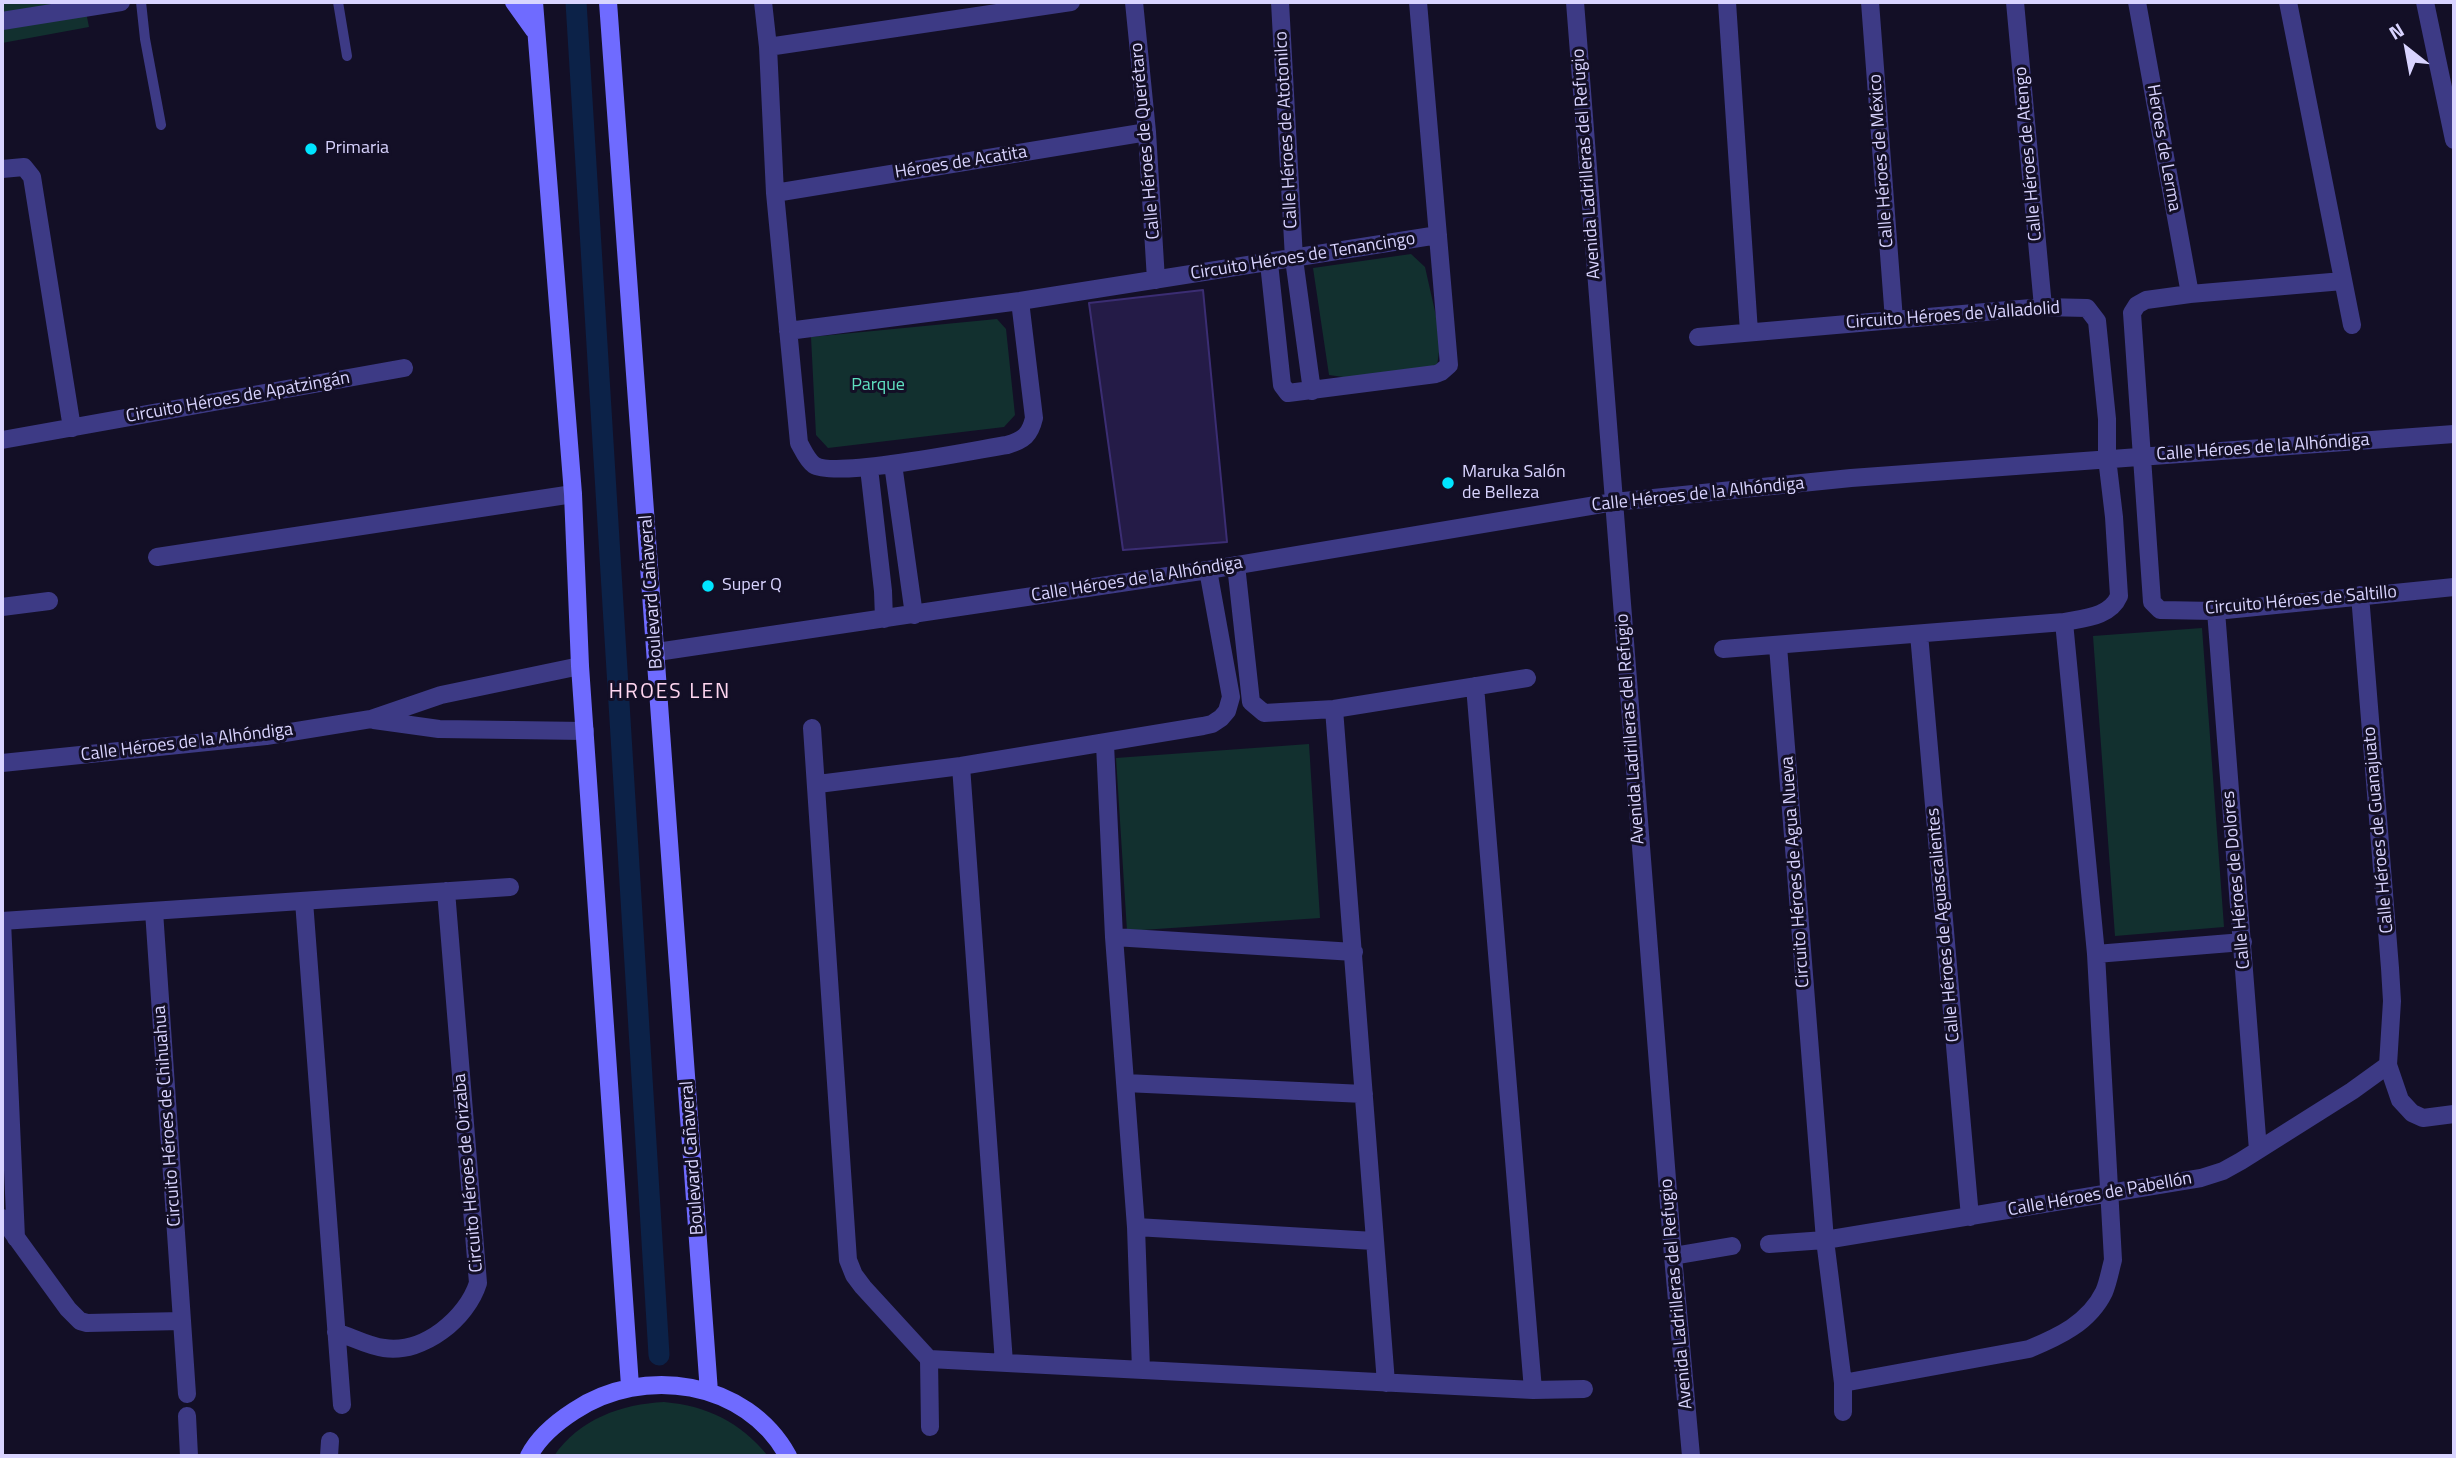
<!DOCTYPE html>
<meta charset="utf-8">
<style>
body{margin:0}
#map{position:relative;width:2456px;height:1458px;overflow:hidden;background:#130f26;font-family:"Titillium Web",sans-serif}
canvas{display:block}
.frame{position:absolute;inset:0;border:4px solid #d9d4ff;pointer-events:none}
.north{position:absolute;left:2372px;top:14px;width:70px;height:70px;-webkit-text-stroke:5px #130f26;paint-order:stroke;rotate:329deg;font-size:19px;font-weight:700;line-height:28px;text-align:center;color:#d9d4ff}
.north::after{content:'';display:block;margin:auto;width:24px;height:32px;background:#d9d4ff;clip-path:polygon(50% 0,100% 100%,50% 72%,0 100%)}
</style>
<div id="map">
<canvas width="2456" height="1458"></canvas>
<div class="frame"></div>
<div class="north">N</div>
</div>
<script>
const ctx = document.querySelector('canvas').getContext('2d');
ctx.lineJoin = 'round';
function paint(path, color) {
  ctx.fillStyle = color;
  ctx.fill(path, 'evenodd');
}
function stroke(path, color, width, dash) {
  ctx.strokeStyle = color;
  ctx.lineWidth = width;
  ctx.lineCap = dash ? 'butt' : 'round';
  ctx.setLineDash(dash || []);
  ctx.stroke(path);
}
function label(font, color, halo, rows, align = 'center') {
  ctx.font = font + ' "Titillium Web",sans-serif';
  ctx.lineWidth = 6;
  ctx.setLineDash([]);
  ctx.textBaseline = 'middle';
  ctx.strokeStyle = halo;
  ctx.fillStyle = color;
  for (const [text, x, y, turn = 0] of rows) {
    ctx.save();
    ctx.translate(x, y);
    ctx.rotate((+turn || 0) * Math.PI / 180);
    ctx.textAlign = isNaN(turn) ? turn : align;
    if (halo) ctx.strokeText(text, 0, 0);
    ctx.fillText(text, 0, 0);
    ctx.restore();
  }
}
const green = new Path2D(`
 M2 2H84L89 27 2 43Z
 M1411 254 1425 267 1441 338 1437 366 1350 378 1329 375 1313 268Z
 M997 319 1006 329 1015 415 1004 427 828 448 816 435 811 337Z
 M2202 628 2224 927 2115 936 2093 636Z
 M1309 744 1320 918 1127 931 1116 758Z
 M664 1402C708 1406 740 1422 768 1456H554C579 1419 622 1404 664 1402Z`);
const canal = new Path2D(`
 M576 2 659 1355`);
const building = new Path2D(`
 M1203 290 1227 542 1123 550 1089 303Z`);
const lane = new Path2D(`
 M141 2 145 39 161 125
 M338 2 347 56`);
const street = new Path2D(`
 M763 2 768 47 775 193 799 443C803 450 807 460 814 465 836 479 975 450 1007 445 1024 440 1030 435 1034 418L1020 301
 M1134 2 1147 132 1156 280
 M1280 2 1294 259 1312 391
 M1575 2 1673 1256 1691 1456
 M1727 2 1749 332
 M1870 2 1894 320
 M2015 2 2043 307
 M2137 2 2190 294
 M2288 2 2352 325
 M2425 2 2454 140
 M2 21 121 2
 M768 47 1071 2
 M2 169 24 167 32 177 72 428
 M775 193 1147 132
 M1269 263 1282 385 1288 393 1436 374 1441 372 1449 365 1418 2
 M2343 281 2190 294 2146 300 2137 305 2132 313 2152 602 2160 610 2216 611 2454 587
 M788 331 1020 301 1438 235
 M1698 337 2043 307 2087 308 2097 321 2107 419V458L2114 517 2119 596C2110 617 2084 618 2064 622L1723 649
 M2 440 404 368
 M893 464 914 615
 M869 468 883 591 884 619
 M157 557 573 494
 M1236 565 1251 702 1264 713 1334 709 1527 678
 M2360 595 2390 968 2392 1001 2388 1065 2400 1100 2412 1113 2423 1118 2454 1114
 M2 607 49 601
 M2216 611 2258 1150
 M1919 634 1970 1217
 M1778 646 1825 1240 1843 1383V1412
 M657 652 1208 570 1614 502 1851 478 2454 434
 M1475 686 1533 1390
 M1334 709 1386 1383
 M374 720 439 729 585 731
 M812 728 848 1260 854 1275 863 1287 929 1359 930 1427
 M1105 744 1114 937 1136 1227 1141 1370
 M2 763 266 736 371 719 441 695 580 666
 M961 766 1004 1363
 M818 784 961 766 1203 726 1212 724 1221 718 1227 711 1231 697 1208 570
 M304 901 342 1405
 M154 911 187 1394
 M2 921 510 887
 M2 921 16 1238
 M1114 937 1354 952
 M2096 954 2243 942
 M1125 1083 1364 1094
 M2 1218 68 1309 80 1321 87 1323 182 1321
 M1136 1227 1374 1241
 M1769 1244 1825 1240 2201 1178 2223 1171 2241 1161 2352 1091 2388 1065
 M1673 1256 1732 1246
 M336 1332C352 1337 368 1346 384 1348 424 1354 467 1318 478 1283L446 891
 M929 1359 1533 1390 1584 1389
 M1843 1383 2029 1349C2058 1337 2089 1323 2104 1292 2108 1283 2110 1271 2113 1260L2096 954 2064 622
 M187 1416 189 1456
 M329 1456 330 1441`);
const secondary = new Path2D(`
 M514 2 534 30
 M534 2 573 494 580 666 630 1386
 M608 2 709 1392
 M529 1456C538 1438 557 1422 574 1411 643 1365 746 1380 788 1456`);
const markers = [
 [311,149,7,"#00e5ff"],
 [1448,483,7,"#00e5ff"],
 [708,586,7,"#00e5ff"]
];
const streetNames = [
 ["Calle Héroes de Atotonilco",1287,130,-93],
 ["Calle Héroes de Querétaro",1146,141,-95],
 ["Heroes de Lerma",2163,148,80],
 ["Calle Héroes de Atengo",2029,154,-95],
 ["Calle Héroes de México",1882,161,-94],
 ["Héroes de Acatita",961,163,-9],
 ["Avenida Ladrilleras del Refugio",1587,164,-94],
 ["Circuito Héroes de Tenancingo",1303,257,-9],
 ["Circuito Héroes de Valladolid",1953,316,-4],
 ["Circuito Héroes de Apatzingán",238,398,-10],
 ["Calle Héroes de la Alhóndiga",2263,448,-4],
 ["Calle Héroes de la Alhóndiga",1698,495,-6],
 ["Calle Héroes de la Alhóndiga",1137,580,-9],
 ["Boulevard Cañaveral",652,592,-94],
 ["Circuito Héroes de Saltillo",2301,601,-5],
 ["Avenida Ladrilleras del Refugio",1631,729,-94],
 ["Calle Héroes de la Alhóndiga",187,743,-7],
 ["Calle Héroes de Guanajuato",2379,830,-95],
 ["Circuito Héroes de Agua Nueva",1796,872,-94],
 ["Calle Héroes de Dolores",2237,880,-95],
 ["Calle Héroes de Aguascalientes",1944,925,-95],
 ["Circuito Héroes de Chihuahua",168,1116,-94],
 ["Boulevard Cañaveral",693,1158,-94],
 ["Circuito Héroes de Orizaba",469,1173,-95],
 ["Calle Héroes de Pabellón",2100,1195,-10],
 ["Avenida Ladrilleras del Refugio",1677,1294,-95]
];
const poiNames = [
 ["Primaria",325,149],
 ["Maruka Salón",1462,473],
 ["de Belleza",1462,494],
 ["Super Q",722,586]
];
const parkNames = [
 ["Parque",878,386]
];
const quarterNames = [
 ["HROES LEN",670,693]
];
paint(green, '#12302f');
stroke(canal, '#0c2248', 21);
paint(building, '#241b47');
stroke(building, '#3b2d73', 2);
stroke(lane, '#3d3a85', 10);
stroke(street, '#3d3a85', 18);
stroke(secondary, '#6f6bff', 18);
for (const [x, y, r, color] of markers) {
  const dot = new Path2D();
  dot.arc(x, y, r, 0, 2 * Math.PI);
  ctx.fillStyle = color;
  ctx.fill(dot);
  stroke(dot, '#130f26', 2.5);
}
label('18px', '#d9d4ff', '#130f26', streetNames);
label('18px', '#d9d4ff', '#130f26', poiNames, 'left');
label('18px', '#5fe0c0', '#130f26', parkNames);
ctx.letterSpacing = '2px';
label('21px', '#ffd6f0', '#130f26', quarterNames);
ctx.letterSpacing = '0px';
</script>
